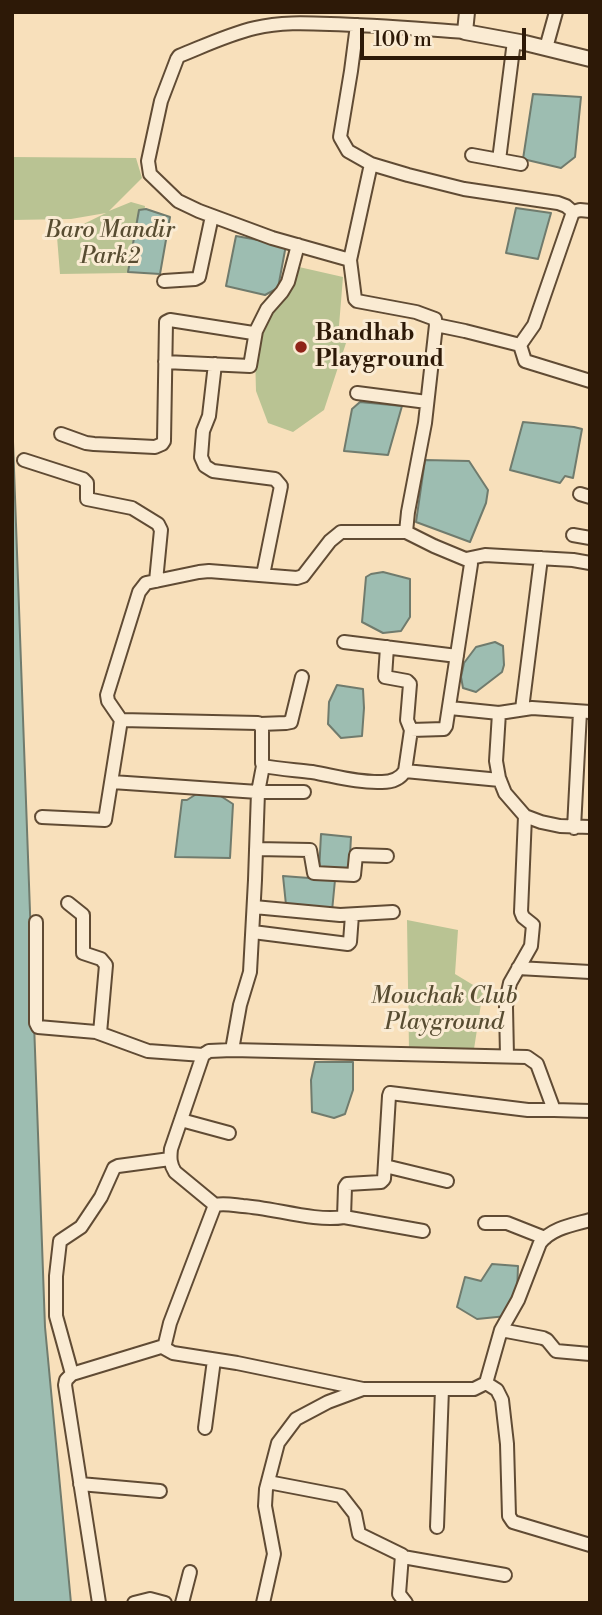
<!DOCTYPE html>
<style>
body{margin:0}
#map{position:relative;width:602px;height:1615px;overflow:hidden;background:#f8e0bb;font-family:"Libre Bodoni",serif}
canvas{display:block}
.frame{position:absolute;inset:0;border:14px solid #2d1907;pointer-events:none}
.scale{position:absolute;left:360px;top:28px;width:166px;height:32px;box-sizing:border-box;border:4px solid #2d1907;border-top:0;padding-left:9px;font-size:21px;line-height:24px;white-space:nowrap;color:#2d1907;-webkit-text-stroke:5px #faebd3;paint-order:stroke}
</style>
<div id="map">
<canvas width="602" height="1615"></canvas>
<div class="frame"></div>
<div class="scale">100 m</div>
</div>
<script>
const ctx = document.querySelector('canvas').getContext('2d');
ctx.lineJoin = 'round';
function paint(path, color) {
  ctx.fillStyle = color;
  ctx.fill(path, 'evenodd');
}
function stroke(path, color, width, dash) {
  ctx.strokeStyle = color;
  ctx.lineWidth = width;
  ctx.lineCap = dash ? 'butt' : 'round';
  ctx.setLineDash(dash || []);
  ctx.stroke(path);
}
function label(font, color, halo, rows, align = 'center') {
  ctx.font = font + ' "Libre Bodoni",serif';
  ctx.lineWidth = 6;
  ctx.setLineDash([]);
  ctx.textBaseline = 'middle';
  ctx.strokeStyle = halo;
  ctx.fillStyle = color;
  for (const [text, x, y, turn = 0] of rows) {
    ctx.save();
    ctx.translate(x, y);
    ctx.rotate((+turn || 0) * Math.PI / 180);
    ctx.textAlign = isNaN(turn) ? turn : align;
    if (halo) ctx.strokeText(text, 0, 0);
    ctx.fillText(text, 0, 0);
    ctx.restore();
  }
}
const green = new Path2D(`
 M12 157 136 158 142 178 109 211 131 202 145 206 137 271 126 273 60 274 57 237 106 213 71 219 12 220Z
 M299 267 343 277 338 338 347 340 324 410 293 432 268 423 256 391 255 355 270 312Z
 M407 920 458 930 455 974 483 991 474 1049 409 1050Z`);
const water = new Path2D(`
 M533 94 581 97 575 157 561 168 523 159Z
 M516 208 551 213 538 259 506 253Z
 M146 209 170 217 160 274 128 272 139 210Z
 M236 236 286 245 278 288 265 295 226 286Z
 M360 402 402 406 388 455 344 451 352 409Z
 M12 414 45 1327 71 1603H12Z
 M523 422 574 427 582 429 573 478 565 476 560 483 510 470Z
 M425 460 469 461 488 490 486 503 470 542 416 522Z
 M383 572 410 579V617L401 631 383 633 362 622 366 577 371 574Z
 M495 642 503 646 504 665 502 672 476 692 463 688 461 677 464 663 476 647Z
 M337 685 363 689 364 708 362 736 341 738 328 724 329 702Z
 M198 793H216L233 804 230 858 175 857 182 800H187Z
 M321 834 351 837 349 873 319 872Z
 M283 876 335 880 332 911 286 905Z
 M315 1062H353V1090L345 1114 334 1118 312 1112 311 1080Z
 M492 1264 518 1266 517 1294 507 1316 477 1319 457 1307 465 1277 481 1281Z`);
const minor = new Path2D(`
 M357 25 351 71 340 137 348 151 371 164
 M546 48 556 12
 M472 155 521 164
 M499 160 514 41
 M350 260 371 164 408 175 464 189 558 203 566 206 573 212 580 210 590 211
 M164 281 195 279 199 277 212 216
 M436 325 465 331 520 345 534 325 573 212
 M520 345 525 361 590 381
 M165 362 250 366 256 331
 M215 364 209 416 203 431 201 457 205 466 213 471 275 479 281 486 263 575
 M357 393 427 402
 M61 434 86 443 94 444 155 447 162 444 164 441 166 322 170 320 253 333 256 331 267 309 282 292 288 282 298 245
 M24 460 83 479 87 483V499L132 508 158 524 161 530 156 581
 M580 494 590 497
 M406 532 434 546 470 561 471 564 446 726 444 729 411 730 405 771C400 779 392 782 382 782 358 783 335 776 312 772 296 770 279 769 263 766L262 763V728L258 723 121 720 108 701 107 695 139 592 146 583 199 572 209 571 297 578 303 576 330 541 341 532H406L408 512 425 423 436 325 435 319 416 312 357 301 355 299 350 260 272 238 199 211 178 201 150 174 148 161 161 101 177 59 179 56C204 46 229 34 255 28 280 22 305 23 330 24 375 25 420 29 465 32
 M573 535 590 538
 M466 559 485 555 573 560 590 563
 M344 642 457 656
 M387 647 385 677 407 681 410 684 407 720 411 730
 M450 708 499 713 496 761 499 778 505 793 525 816 541 822 560 826 590 827
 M522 709 541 558
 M499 713 532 708 590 712
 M260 724 286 723 291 722 302 677
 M405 771 500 780
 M112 782 258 792H304
 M42 817 105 820 121 720
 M574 828 580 712
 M256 849 310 850 314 873 354 875 356 855 387 856
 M68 903 83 915V953L101 959 106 965 100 1033
 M254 907 340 915 393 912
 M36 922V1023L38 1027 96 1032 148 1051 203 1055
 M253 932 348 944 350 942 352 915
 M518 968 590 972
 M232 1050 240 1005 250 972 255 880 258 792 263 766
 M507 1056 506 1007 508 992 510 983 531 946 533 925 523 917 521 912 525 816
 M181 1120 229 1133
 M385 1166 447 1181
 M215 1205C224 1203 233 1205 243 1206 274 1208 315 1222 344 1217L345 1187 347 1184 381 1182 384 1179 389 1096 390 1093 528 1110H554
 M344 1217 423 1231
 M485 1223H507L545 1238
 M501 1330 543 1338 547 1340 556 1351 590 1354
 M72 1374 56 1316V1276L60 1241 81 1227 101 1197 114 1168 118 1166 170 1159
 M486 1383 497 1390 502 1400 507 1444 509 1516 513 1522 590 1545
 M363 1389 237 1363 173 1353 164 1348 170 1323 215 1205 175 1172C170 1164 170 1158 171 1149L203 1055 209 1051 232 1050 527 1057 537 1064 554 1110 590 1111
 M205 1428 214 1360
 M268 1482 341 1496 355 1514 359 1534 402 1555 399 1594 406 1603
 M80 1484 160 1491
 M437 1527 442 1389
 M403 1557 505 1575
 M99 1603 65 1385 66 1380 72 1374 164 1346
 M134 1603 150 1599 165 1603
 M182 1603 190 1572
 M263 1603 274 1554 265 1506 266 1489 278 1443 296 1419 328 1402 363 1389H474L486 1383 501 1330 518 1300 540 1243C552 1228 572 1225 590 1220`);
const tertiary = new Path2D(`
 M467 12 465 32 525 43 590 59`);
const markers = [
 [301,347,7,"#8f2418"]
];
const parkNames = [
 ["Baro Mandir",110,231],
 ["Park2",110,257],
 ["Mouchak Club",444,997],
 ["Playground",444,1023]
];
const poiNames = [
 ["Bandhab",315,334],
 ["Playground",315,360]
];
paint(green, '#b9c393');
paint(water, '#9dbdb1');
stroke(water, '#707b6d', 2);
stroke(minor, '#604b34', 16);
stroke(tertiary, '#604b34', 18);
stroke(minor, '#faebd3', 12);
stroke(tertiary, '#faebd3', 14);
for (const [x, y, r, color] of markers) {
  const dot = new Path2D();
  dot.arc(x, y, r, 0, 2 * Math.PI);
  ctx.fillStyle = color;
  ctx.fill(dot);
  stroke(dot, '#faebd3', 2.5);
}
label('italic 23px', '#574c31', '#faebd3', parkNames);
label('bold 23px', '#2d1907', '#faebd3', poiNames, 'left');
</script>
